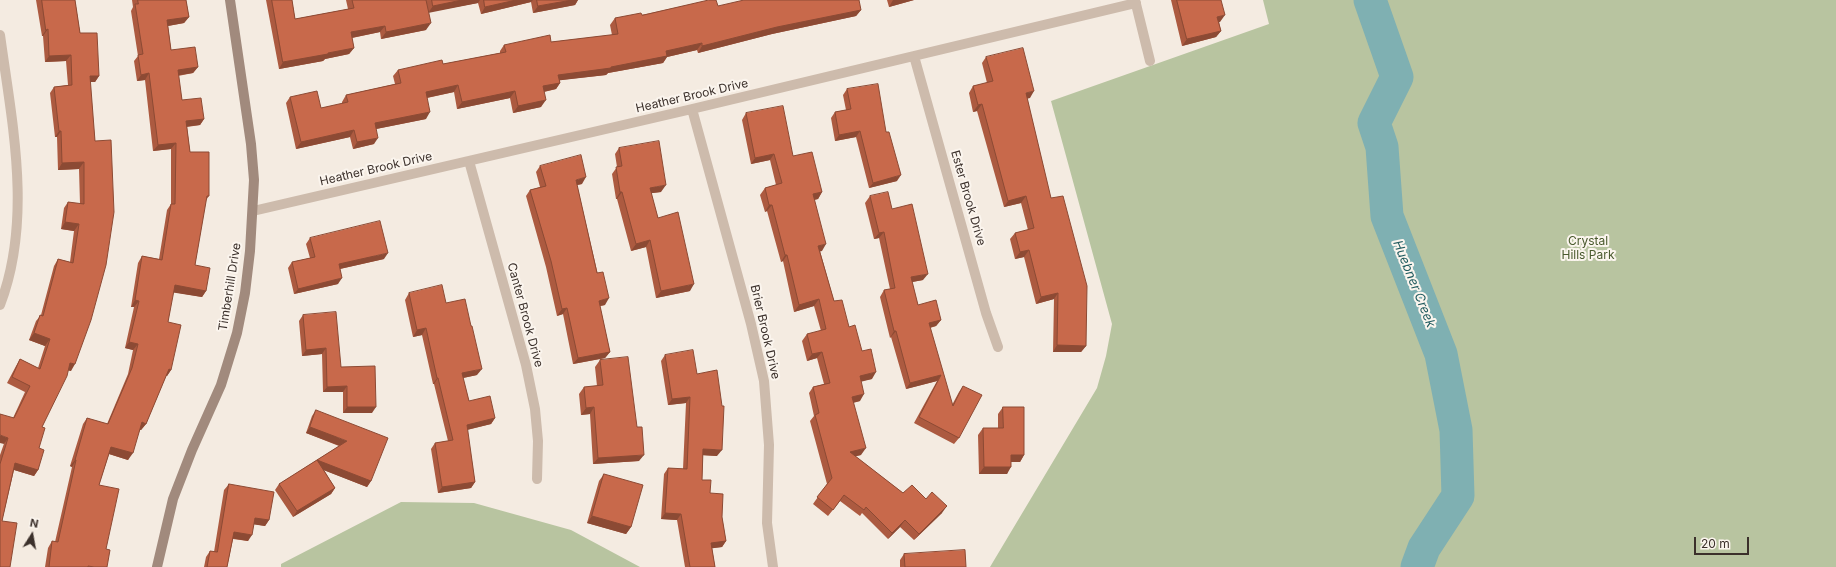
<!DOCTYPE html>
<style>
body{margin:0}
#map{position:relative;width:1836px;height:567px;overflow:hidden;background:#f4ebe1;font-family:Inter,sans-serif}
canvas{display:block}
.north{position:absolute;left:12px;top:515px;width:40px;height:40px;-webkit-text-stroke:3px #fbf5ee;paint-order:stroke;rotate:11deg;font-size:11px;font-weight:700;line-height:16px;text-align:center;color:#3b302b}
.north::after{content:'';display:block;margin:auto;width:14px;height:18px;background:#3b302b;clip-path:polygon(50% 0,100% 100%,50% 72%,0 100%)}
.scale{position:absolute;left:1694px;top:537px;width:55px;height:18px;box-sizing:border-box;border:2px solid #3b302b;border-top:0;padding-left:5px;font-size:12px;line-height:14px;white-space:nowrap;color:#3b302b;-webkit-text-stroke:3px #fbf5ee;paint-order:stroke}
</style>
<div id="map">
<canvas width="1836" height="567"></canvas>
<div class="north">N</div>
<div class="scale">20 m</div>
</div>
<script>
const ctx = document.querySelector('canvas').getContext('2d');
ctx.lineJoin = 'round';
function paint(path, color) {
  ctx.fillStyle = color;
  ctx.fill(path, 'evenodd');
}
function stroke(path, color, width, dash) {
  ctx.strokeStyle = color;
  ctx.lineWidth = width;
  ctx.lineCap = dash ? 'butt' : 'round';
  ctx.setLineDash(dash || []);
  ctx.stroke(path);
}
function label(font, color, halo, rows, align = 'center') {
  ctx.font = font + ' Inter,sans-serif';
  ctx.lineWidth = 4;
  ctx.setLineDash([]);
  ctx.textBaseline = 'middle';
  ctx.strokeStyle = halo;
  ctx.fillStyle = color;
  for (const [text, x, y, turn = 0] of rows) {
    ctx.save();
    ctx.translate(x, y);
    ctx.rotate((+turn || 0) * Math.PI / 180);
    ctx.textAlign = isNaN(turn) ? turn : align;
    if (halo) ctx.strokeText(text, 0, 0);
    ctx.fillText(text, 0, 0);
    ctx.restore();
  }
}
const green = new Path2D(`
 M1263 0H1836V567H990L1097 388 1106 356 1112 324 1051 101 1269 24Z
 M401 502 474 503 571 530 640 567H281V564Z`);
const river = new Path2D(`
 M1370 0 1397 77 1374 123 1382 147 1387 216 1441 354 1456 430 1458 496 1424 548 1417 567`);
const street = new Path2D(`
 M1135 0 1150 61
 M0 35C12 123 33 219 0 305
 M914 56 986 313 998 347
 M692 109 751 324 764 381 769 445 767 523 773 567
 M469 161 526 365 535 409 538 441 537 479
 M253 211 692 109 1136 3`);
const secondary = new Path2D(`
 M157 567 173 499 192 450 221 385 237 333 245 293 250 251 254 180 251 144 230 0`);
const wall = new Path2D(`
 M36 0H75L80 33 99 76 95 82H90L95 141 71 371 68 370 42 427 39 448 38 470 34 476 14 470 2 521 0 567V455L13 418 25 392 7 383 16 366 20 359 38 368 45 346 29 340 36 321 41 315 54 266 58 259 70 262 74 231 61 229 64 208 68 202 80 204 79 169 58 170 57 137H55L50 93 54 87 68 85 66 61 45 62 43 36H42Z
 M132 0H186L189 17 184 23 168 26 171 50 198 67 193 73 178 76 182 100 204 119 200 125 187 127 190 152 209 196 206 200 195 265 206 291 202 297 173 292 168 322 171 370 167 376H166L146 424 141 430H140L128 460 109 454 99 485 107 567H45L48 548 52 541 55 542 72 467 70 466 83 424 87 418 107 424 128 374 133 350 125 348 134 307H131L138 263 142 256 159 259 167 210 171 204V149L153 151 145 80 137 81 134 61 138 56 131 11 133 7Z
 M266 0H292L295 19 348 9 346 0H578L575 5 533 13 531 2 481 14 478 3 428 12 426 30 381 39 380 32 352 38 354 48 349 54 325 59 323 61 279 69Z
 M887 0H914L889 7Z
 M1171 0H1221L1220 22H1219L1221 31 1216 37 1182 46Z
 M718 6 861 10 856 16 772 34 698 53 697 50 667 57 663 63 608 73 606 75 560 80V83L556 89 544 92 541 107 513 113 510 98 457 109 454 92 427 98 426 119 376 129 374 144 353 149 350 137 296 149 286 103 290 97 321 108 342 104V102L346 95 395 84 393 76 398 70 443 64 500 53V51L504 45 551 42 612 35 610 25 615 18Z
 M986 57 1030 98H1027L1086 346 1081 352H1053L1054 299 1036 304 1024 257 1015 259 1010 239 1015 233 1028 230 1021 203 1004 207 977 111 973 112 969 93 973 86 987 83 982 63Z
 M847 89 886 132 897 181 869 188 856 137 835 141 831 118 835 112 846 110 843 95Z
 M746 113 793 156 822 192 818 199 814 200 822 251H820L834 301 862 351 872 379 861 381 860 401 853 403 861 455 855 456 903 493 926 499 942 513 914 540 900 527 888 539 862 513 860 516 840 501 828 516 813 504 827 484 810 421 814 416 809 393 813 387 824 384 817 358 807 361 802 341 807 334 821 331 814 306 794 312 783 261 781 262 767 211 765 212 760 195 765 188 776 185 770 160 751 164 742 120Z
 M619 148 661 192 651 193 658 218 690 291 656 298 646 247 631 251 617 199H616L612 174 617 167 615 154Z
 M540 166 582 184 577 185 605 305 600 306 610 352 605 358 573 364 563 314 557 316 546 267 526 196 530 190 540 187 536 172Z
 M870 196 892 209 923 280 912 282 918 305 941 320 936 326 930 328 952 405 959 392 963 386 959 438 954 444 914 423 937 381 906 389 891 337 890 338 880 297 884 290 890 289 879 238 874 239 865 203Z
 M310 238 384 259 340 269 338 284 294 294 288 268 292 262 310 258 306 244Z
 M409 293 446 303 477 375 463 378 469 401 495 418 491 424 467 430 475 482 471 488 438 493 431 449 435 443 448 441 434 384H433L422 335 413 337 405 300Z
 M303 315 341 367 372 413H343V392H323L322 354 302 356 299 321Z
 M665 355 697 374 717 456 703 455 702 480 710 493 722 517 726 541 722 547 712 548 715 567H685L677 520 661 519 664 474 668 468 683 469 686 403 668 405 661 361Z
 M600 360 639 461 593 464 590 414 581 415 579 394 584 387 597 386 595 367Z
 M1003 407 1024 455 1020 462H1011L1007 474H979L978 435 983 428H998V414Z
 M316 410 371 481 367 487 324 470 335 488 331 494 293 517 275 490 279 484 339 446 306 433 312 416Z
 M604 474 631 527 626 534 587 523 599 481Z
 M229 484 269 520 265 526 254 524 248 541 233 539 227 567H204L206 557 210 551 214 552 224 490Z
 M904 554 966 567H900V560Z`);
const shadedWall = new Path2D(`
 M462 0H480L478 3 428 13 433 6Z
 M516 0H533L531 2 481 14 485 7Z
 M572 0H578L575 5 533 13 538 6Z
 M893 0H914L889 7Z
 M861 10 856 16 772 34 698 53 702 46 777 27Z
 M1225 15 1220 22 1213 24 1217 17Z
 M189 17 184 23 162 27 167 20Z
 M431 23 426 30 381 39 386 32Z
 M385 26 380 32 346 39 351 32Z
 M48 29 43 36H42L46 30Z
 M1221 31 1216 37 1182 46 1187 39Z
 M702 43 697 50 667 57 663 63 608 73 606 75 554 81 558 75Z
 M354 48 349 54 325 59 323 61 279 69 283 62Z
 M71 55 66 61 45 62 49 56Z
 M198 67 193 73 173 76 178 70Z
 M149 73 145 80 137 81 141 75Z
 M90 76H99L95 82H85Z
 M560 83 556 89 538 93 543 86Z
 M458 85 454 92 421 99 426 92Z
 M515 91 510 98 457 109 462 102Z
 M1034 91 1030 98 1022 100 1026 93Z
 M546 100 541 107 513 113 518 106Z
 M982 104 977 111 973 112 978 105Z
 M430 112 426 119 371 130 375 123Z
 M204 119 200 125 182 127 186 121Z
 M354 130 350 137 296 149 301 142Z
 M59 131H61L57 137H55Z
 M860 131 856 137 835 141 839 135Z
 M378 138 374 144 353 149 357 142Z
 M176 143 171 149 153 151 158 145Z
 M774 154 770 160 751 164 755 158Z
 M84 162 79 169 58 170 62 163Z
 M901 175 897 181 869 188 873 183Z
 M586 177 582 184 572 186 576 180Z
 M666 185 661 192 645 194 650 188Z
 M620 192H622L617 199H616Z
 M822 192 818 199 808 201 813 194Z
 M1026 196 1021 203 1004 207 1008 201Z
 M769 205H772L767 211 765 212Z
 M65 222 79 224 74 231 61 229Z
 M884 232 879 238 874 239 879 233Z
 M650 240 646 247 631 251 636 244Z
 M826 244 822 251 814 253 818 246Z
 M1029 250 1024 257 1015 259 1020 252Z
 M388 253 384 259 335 270 339 264Z
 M785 255H787L783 261 781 262Z
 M928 274 923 280 907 283 911 277Z
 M342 278 338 284 294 294 298 289Z
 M694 284 690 291 656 298 661 291Z
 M175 285 206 291 202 297 170 292Z
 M1058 293 1054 299 1036 304 1041 297Z
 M609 298 605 305 595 307 599 301Z
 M819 299 814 306 794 312 799 305Z
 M135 300 139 301 134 307H131Z
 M567 308 563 314 557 316 562 309Z
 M941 320 936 326 924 329 929 323Z
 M426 328 422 335 413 337 417 330Z
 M894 331H896L891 337 890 338Z
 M34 333 50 339 45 346 29 340Z
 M129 342 138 344 133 350 125 348Z
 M1057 345 1086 346 1081 352H1053Z
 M326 348 322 354 302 356 306 350Z
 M610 352 605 358 573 364 578 358Z
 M822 352 817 358 807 361 812 354Z
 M70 363 75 364 71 371 66 370Z
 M169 369 171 370 167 376H164Z
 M482 369 477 375 458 379 462 373Z
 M876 372 872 379 856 383 860 376Z
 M941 375 937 381 906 389 910 383Z
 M437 378H438L434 384H433Z
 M347 386 343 392H323L327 387Z
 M864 394 860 401 847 404 852 397Z
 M690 397 686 403 668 405 672 399Z
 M347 407H376L372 413H343Z
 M594 407 590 414 581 415 586 408Z
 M495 418 491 424 462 431 467 425Z
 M142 422 146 424 141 430 138 429Z
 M310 427 347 441 343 447 306 433Z
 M0 435 8 438 4 444 0 443Z
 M111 447 133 453 128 460 106 453Z
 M866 448 861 455 845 459 850 452Z
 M703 449 722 450 717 456 699 455Z
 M644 455 639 461 593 464 598 458Z
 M1011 455H1024L1020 462H1006Z
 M75 460H76L72 467 70 466Z
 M317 460 371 481 367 487 313 466Z
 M15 463 38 470 34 476 11 469Z
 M984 467H1011L1007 474H979Z
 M475 482 471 488 438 493 442 487Z
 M335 488 331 494 293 517 297 511Z
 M947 506 942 513 914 540 919 534Z
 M665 513 681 514 677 520 661 519Z
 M592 516 631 527 626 534 587 523Z
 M255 518 269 520 265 526 251 524Z
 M905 520 900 527 888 539 892 533Z
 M234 532 252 535 248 541 230 538Z
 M726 541 722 547 707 549 711 543Z`);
const building = new Path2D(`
 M42 0H75L80 33H97L99 76H90L95 141 111 140 114 212 106 265 91 320 75 364 70 363 67 376 42 427 45 428 39 448 44 450 38 470 15 463 2 521 17 523 10 567H0V464L8 438 0 435V414L14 418 30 386 12 377 20 359 40 369 50 339 34 333 40 315 43 316 58 259 73 263 79 224 65 222 68 202 84 204V162L62 163 61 131H59L54 87 72 85 71 55 49 56 48 29 46 30Z
 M138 0H186L189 17 167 20 171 50 195 47 198 67 178 70 182 100 201 98 204 119 186 121 190 152H209V196H207L195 265 210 268 206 291 175 285 168 322 181 325 171 370 169 369 146 424 142 422 133 453 111 447 99 485 119 489 106 549 110 550 107 567H94L88 566V567H49L52 541 58 542 76 460H75L87 418 108 424 132 368 138 344 129 342 139 301 135 300 142 256 162 260 171 204H175L176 143 158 145 149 73 141 75 138 55 143 54 135 4H138Z
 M272 0H292L295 19 354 8 352 0H426L431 23 386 32 385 26 351 32 354 48 328 53V54L283 62Z
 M432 0H462L433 6Z
 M484 0H516L485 7Z
 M537 0H572L538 6Z
 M709 0H716L718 6 744 0H859L861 10 777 27 702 46V43L666 51 667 56 611 67V68L558 75 560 83 543 86 546 100 518 106 515 91 462 102 458 85 426 92 430 112 375 123 378 138 357 142 354 130 301 142 290 97 317 91 321 108 348 102 346 95 401 83 398 70 442 60 443 64 506 52 504 45 550 35 551 42 618 34 615 18 641 13 642 15Z
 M1177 0H1221L1225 15 1217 17 1221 31 1187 39Z
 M1023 48 1034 91 1026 93 1051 198 1063 196 1087 286 1086 346 1057 345 1058 293 1041 297 1029 250 1020 252 1015 233 1034 228 1026 196 1008 201 982 104 978 105 973 86 993 81 986 57Z
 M878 84 886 132H889L901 175 873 183 860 131 839 135 835 112 851 109 847 89Z
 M783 106 793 156 812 152 822 192 813 194 826 244 818 246 834 301 842 300 849 327 855 325 862 351 871 349 876 372 860 376 864 394 852 397 866 448 850 452 903 493 912 485 926 499 932 492 947 506 919 534 905 520 892 533 866 507 864 510 844 495 833 510 817 497 832 478 815 415 819 413 813 387 830 383 822 352 812 354 807 334 826 329 819 299 799 305 787 255H785L772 205H769L765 188 782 183 774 154 755 158 746 113Z
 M659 141 666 185 650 188 658 218 678 212 694 284 661 291 650 240 636 244 622 192H620L616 167 622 166 619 148Z
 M581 155 586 177 576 180 597 273 603 272 609 298 599 301 610 352 578 358 567 308 562 309 551 261 530 190 546 186 540 166Z
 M888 192 892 209 912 204 928 274 911 277 918 305 936 300 941 320 929 323 953 406 963 386 982 395 959 438 919 417 941 375 910 383 896 331H894L884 290 895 288 884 232 879 233 870 196Z
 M380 221 388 253 339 264 342 278 298 289 292 262 315 257 310 238Z
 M442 285 446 303 465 299 471 326H472L482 369 462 373 469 401 490 396 495 418 467 425 475 482 442 487 435 443 453 440 438 378H437L426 328 417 330 409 293Z
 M336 312 341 367 375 366 376 407H347V386L327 387 326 348 306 350 303 315Z
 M693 350 697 374 717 370 722 406H724L722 450 703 449 702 480H711L710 493 723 494 722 517 726 541 711 543 715 567H690L681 514 665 513 668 468 687 469 690 397 672 399 665 355Z
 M628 357 637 427H642L644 455 598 458 594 407 586 408 584 387 603 385 600 360Z
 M1003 407H1024V455H1011V467H984L983 428H1003Z
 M316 410 388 438 371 481 317 460 335 488 297 511 279 484 347 441 310 427Z
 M604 474 643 485 631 527 592 516Z
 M229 484 274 492 269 520 255 518 252 535 234 532 227 567H207L210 551 217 552Z
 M965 550 966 567H905L904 554Z`);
const streetNames = [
 ["Heather Brook Drive",692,96,-13],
 ["Heather Brook Drive",376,169,-13],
 ["Ester Brook Drive",968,198,74],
 ["Timberhill Drive",230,287,-81],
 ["Canter Brook Drive",525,315,75],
 ["Brier Brook Drive",765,332,77]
];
const parkNames = [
 ["Crystal",1588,241],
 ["Hills Park",1588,255]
];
const waterNames = [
 ["Huebner Creek",1414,284,68]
];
paint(green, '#b8c4a0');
stroke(river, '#7fb0b2', 33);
stroke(street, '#cdbbac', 10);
stroke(secondary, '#a18a7d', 10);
paint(wall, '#ac5a40');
paint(shadedWall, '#8c4a34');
paint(building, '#c8694b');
stroke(building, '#8c4a34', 1);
label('12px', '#3b302b', '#fbf5ee', streetNames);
label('12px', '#4a5a2e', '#fbf5ee', parkNames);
label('italic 13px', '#1f5a5e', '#fbf5ee', waterNames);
</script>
